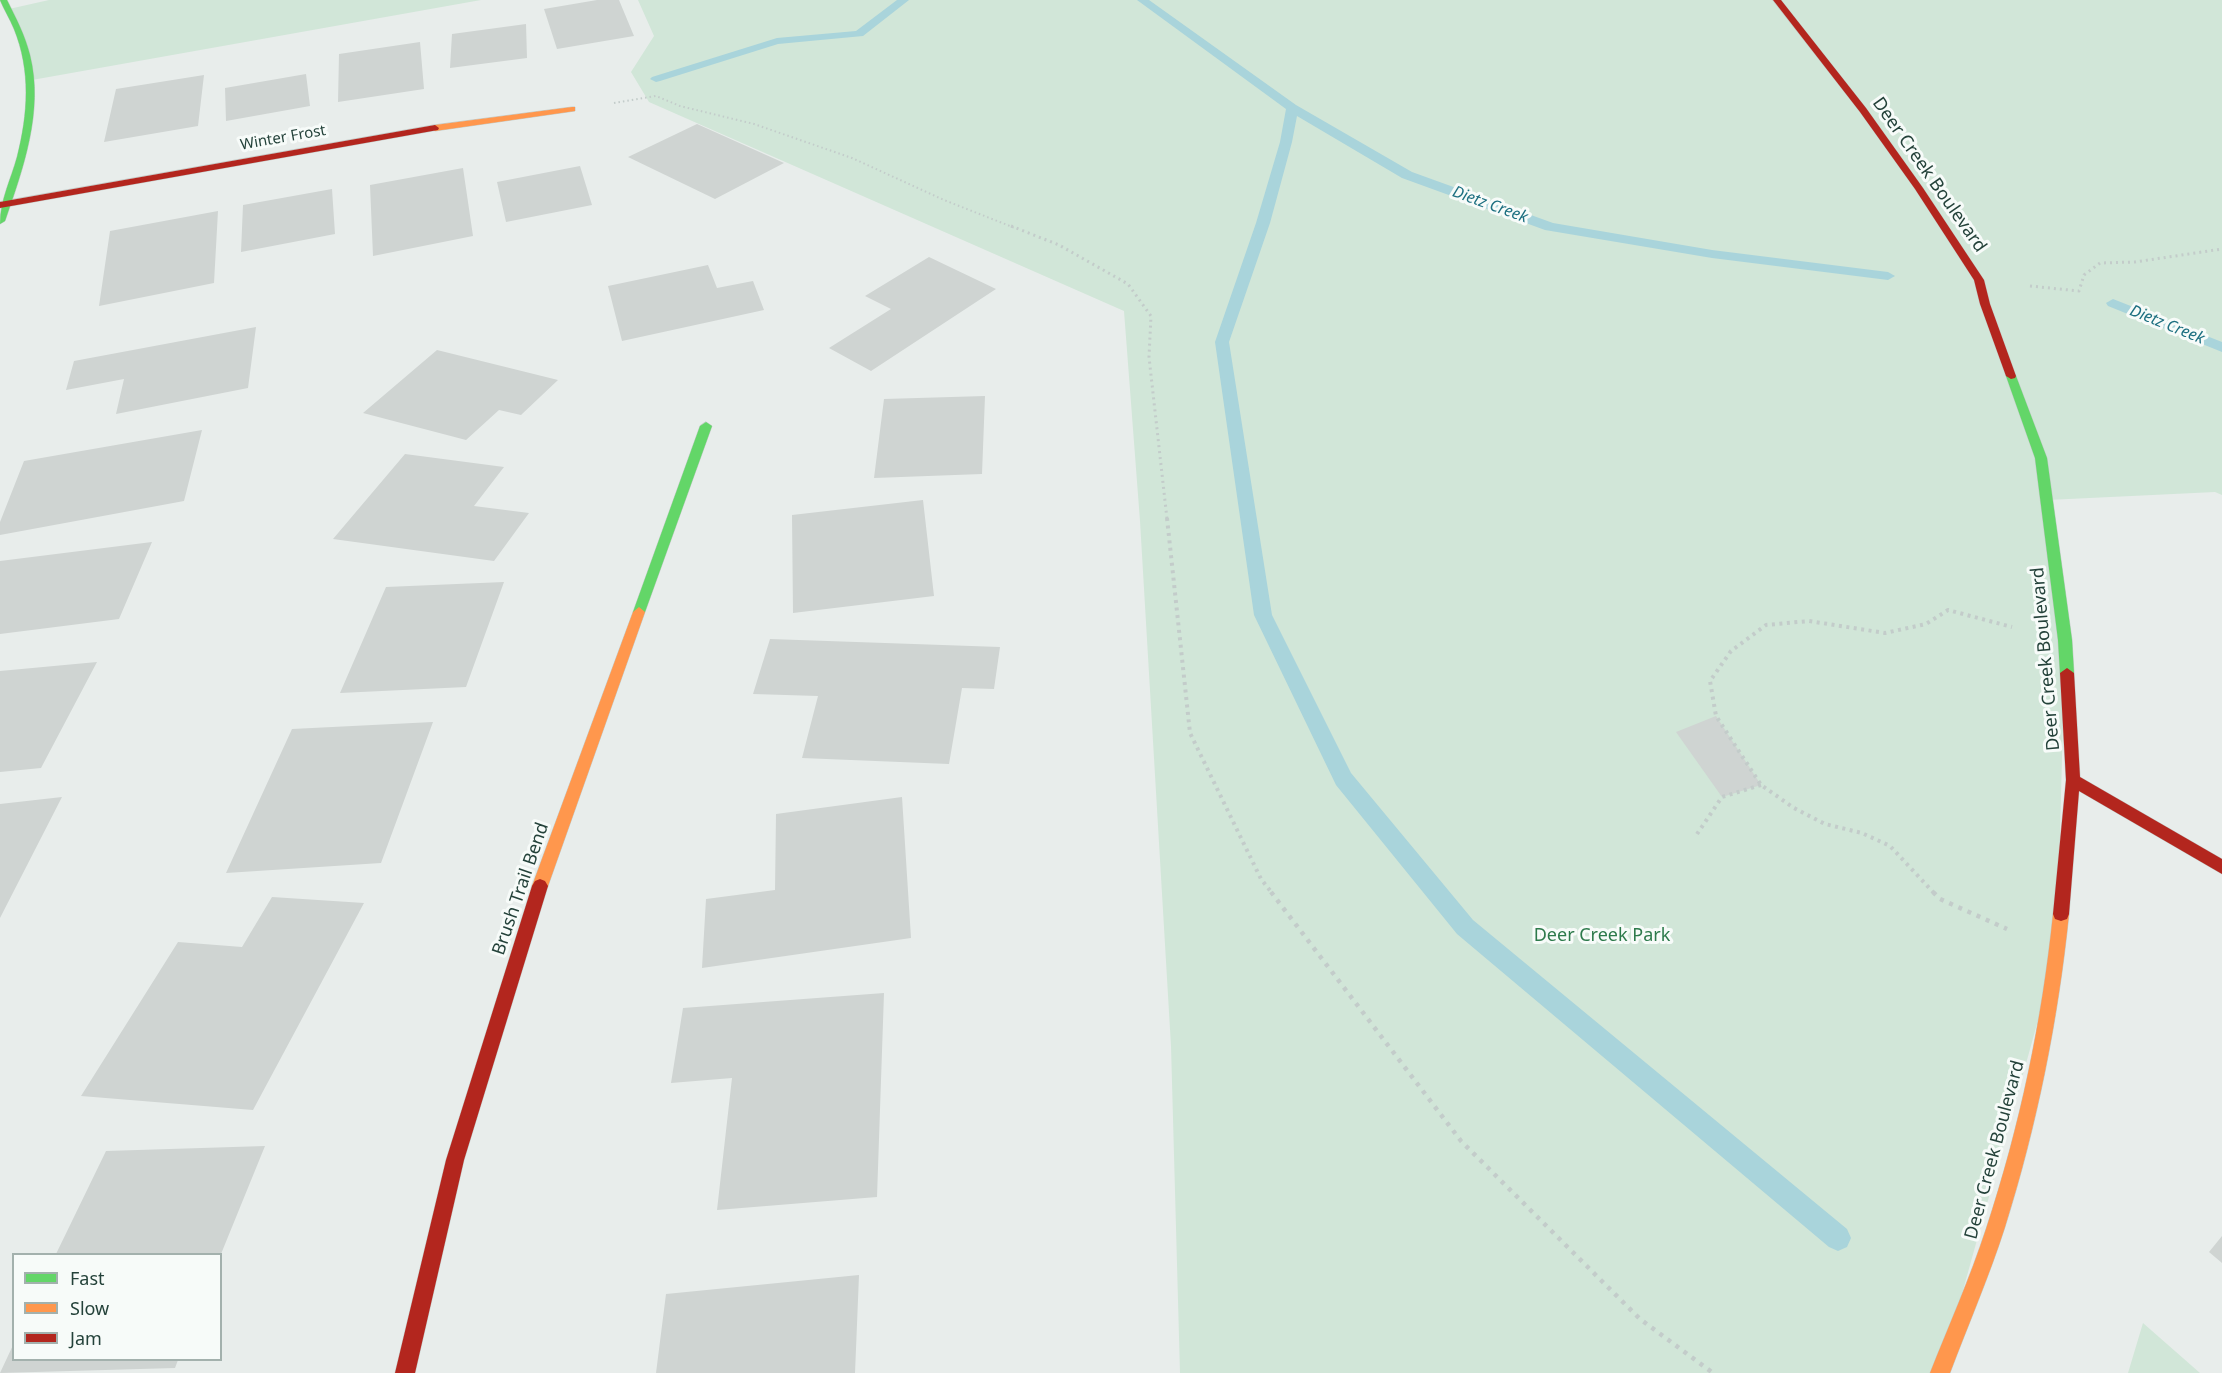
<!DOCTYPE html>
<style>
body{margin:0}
#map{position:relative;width:2222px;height:1373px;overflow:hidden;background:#e8edeb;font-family:"Noto Sans",sans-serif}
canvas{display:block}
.legend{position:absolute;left:12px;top:1253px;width:210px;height:108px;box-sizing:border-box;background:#f7fbf9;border:2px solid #a3b1ad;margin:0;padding:8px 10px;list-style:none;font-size:18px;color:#24423a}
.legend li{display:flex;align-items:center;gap:12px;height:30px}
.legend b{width:30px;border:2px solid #a3b1ad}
</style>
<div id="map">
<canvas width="2222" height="1373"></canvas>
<ul class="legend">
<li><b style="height:8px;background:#63d668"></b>Fast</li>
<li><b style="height:8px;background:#ff974d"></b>Slow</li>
<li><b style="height:8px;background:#b3261e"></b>Jam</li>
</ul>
</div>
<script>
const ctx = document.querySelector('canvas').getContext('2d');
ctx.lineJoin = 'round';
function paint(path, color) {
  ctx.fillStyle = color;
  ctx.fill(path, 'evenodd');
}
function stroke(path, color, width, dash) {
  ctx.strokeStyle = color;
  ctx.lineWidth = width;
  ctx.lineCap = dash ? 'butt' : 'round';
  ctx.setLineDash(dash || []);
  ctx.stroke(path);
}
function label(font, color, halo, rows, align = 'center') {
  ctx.font = font + ' "Noto Sans",sans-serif';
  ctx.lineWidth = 6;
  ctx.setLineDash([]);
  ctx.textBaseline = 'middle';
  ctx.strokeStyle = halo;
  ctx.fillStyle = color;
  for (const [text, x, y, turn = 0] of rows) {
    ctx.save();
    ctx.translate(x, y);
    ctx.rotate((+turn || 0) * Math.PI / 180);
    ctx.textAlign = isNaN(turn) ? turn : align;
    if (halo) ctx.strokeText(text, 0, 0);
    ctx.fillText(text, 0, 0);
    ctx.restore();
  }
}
const green = new Path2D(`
 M49 0H481L32 80 9 9Z
 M638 0H2222V495L2215 492 2048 500 2065 640 2057 952 1940 1373H1180L1171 1046 1140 521 1124 311 649 102 631 72 654 36Z
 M2143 1323 2200 1373H2128Z`);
const stream = new Path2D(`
 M897 0H909L863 36 778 44 660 81 656 82 650 79 652 77 777 38 856 31Z
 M1137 0H1149L1296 105 1412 172 1553 223 1712 250 1888 272 1895 276 1888 280 1712 258 1545 230 1402 178 1297 116 1292 142 1270 223 1229 342 1272 615 1351 773 1473 920 1847 1229 1851 1238 1847 1247 1838 1251 1829 1247 1457 934 1336 785 1254 615 1215 342 1256 223 1280 142 1286 109Z
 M2113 299 2222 342V352L2108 306 2106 303Z`);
const building = new Path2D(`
 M597 0H619L634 36 557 49 544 9Z
 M526 24 527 58 450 68 452 34Z
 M420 42 424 89 338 102 339 54Z
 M306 74 310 106 226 121 225 88Z
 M204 75 198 126 104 142 116 89Z
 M697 124 784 163 715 199 628 157Z
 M580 166 592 205 506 222 497 182Z
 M463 168 473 236 373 256 370 185Z
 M332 189 335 234 241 252 243 205Z
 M218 211 214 283 99 306 110 231Z
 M929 257 996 289 871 371 829 348 891 309 865 296Z
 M708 265 717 288 753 281 764 310 622 341 608 286Z
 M256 327 248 388 116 414 124 379 66 390 74 361Z
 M437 350 558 380 521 415 499 410 466 440 363 413Z
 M985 396 982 474 874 478 884 399Z
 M202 430 184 501 0 535V522L24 461Z
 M405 454 504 467 474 506 529 513 494 561 333 539Z
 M923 500 934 596 793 613 792 515Z
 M152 542 119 619 0 634V561Z
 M504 582 466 687 340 693 386 587Z
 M770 639 1000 647 994 689 962 688 949 764 802 758 818 696 753 694Z
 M97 662 41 768 0 772V671Z
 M1716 716 1761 785 1722 797 1676 732Z
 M433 722 381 863 226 873 292 729Z
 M62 797 0 918V804Z
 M902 797 911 938 702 968 706 899 775 890 776 814Z
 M272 897 364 903 253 1110 81 1096 178 942 242 947Z
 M884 993 877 1197 717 1210 732 1078 671 1083 683 1008Z
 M265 1146 221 1254H56L106 1151Z
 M2222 1236V1263L2209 1252Z
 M859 1275 855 1373H656L666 1294Z
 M14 1343V1360H178L175 1368 0 1373Z`);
const pathFar3 = new Path2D(`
 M614 103 656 96 680 106 754 124 852 158 944 200 1015 228`);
const pathFar2 = new Path2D(`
 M1011 226 1059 245 1128 284 1151 316 1149 357 1167 519
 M2030 286 2079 291 2084 275 2100 263 2135 262 2222 249`);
const pathFar1 = new Path2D(`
 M1167 518 1190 733 1261 879 1272 893
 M1697 834 1722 797 1761 785
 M1934 893 1890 846 1862 833 1825 824 1794 808 1761 785 1716 716 1710 681 1731 651 1766 625 1809 621 1885 633 1926 624 1948 610 2012 627`);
const path = new Path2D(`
 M1271 892 1461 1141 1640 1319 1713 1373
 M1933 892 1940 899 2007 929`);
const fast = new Path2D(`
 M0 0H7C16 18 25 35 30 55 44 111 23 169 5 221L0 224C0 200 11 179 17 157 28 114 31 71 14 29 10 19 4 10 0 0Z
 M2011 373 2016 376 2047 458 2072 640 2074 673 2067 678 2060 673 2058 640 2035 458 2006 376Z
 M706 422 712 426 645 612 639 617 634 615 633 612 700 426Z`);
const slow = new Path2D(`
 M572 107H575V111L435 131 431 128 435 125Z
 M639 607 645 612 548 886 545 891 540 893 535 891 532 886 633 612Z
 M2061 907 2067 909 2069 914C2058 1021 2037 1125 2005 1227 1989 1277 1968 1325 1950 1373H1930C1949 1325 1970 1278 1986 1229 2020 1126 2042 1021 2053 914L2055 909Z`);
const jam = new Path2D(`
 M1773 0H1781L1866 108 1923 188 1984 280 1990 304 2016 376 2015 378 2011 379 2006 376 1980 304 1974 280 1915 189 1860 112Z
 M435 125 439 128 438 130 0 208V202Z
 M2067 668 2074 673 2080 777 2222 859V874L2079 791 2069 914 2067 919 2061 921 2055 919 2053 914 2066 780 2060 673Z
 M540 879 545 881 548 886 464 1160 415 1373H395L446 1160 532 886 535 881Z`);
const farStreetnames = [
 ["Winter Frost",283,138,-10]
];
const farWaternames = [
 ["Dietz Creek",1490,205,20],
 ["Dietz Creek",2167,325,22]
];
const streetNames = [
 ["Deer Creek Boulevard",1929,175,55],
 ["Deer Creek Boulevard",2046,659,-95],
 ["Brush Trail Bend",521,889,-71],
 ["Deer Creek Boulevard",1995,1150,-75]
];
const parkNames = [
 ["Deer Creek Park",1602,936]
];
paint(green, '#d1e6d8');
paint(stream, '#a9d4db');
paint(building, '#cfd4d2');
stroke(fast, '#c3cbc8', 1);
stroke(slow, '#c3cbc8', 1);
stroke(jam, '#c3cbc8', 1);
stroke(pathFar3, '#c3ccca', 2, [1.5, 3]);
stroke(pathFar2, '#c3ccca', 3, [2, 4]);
stroke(pathFar1, '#c3ccca', 4, [3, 4.5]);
stroke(path, '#c3ccca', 4.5, [4, 6]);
paint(fast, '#63d668');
paint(slow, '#ff974d');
paint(jam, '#b3261e');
label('15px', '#24423a', '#f7fbf9', farStreetnames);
label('italic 16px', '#1c6f80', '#f7fbf9', farWaternames);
label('18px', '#24423a', '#f7fbf9', streetNames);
label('18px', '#2d7a4b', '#f7fbf9', parkNames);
</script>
